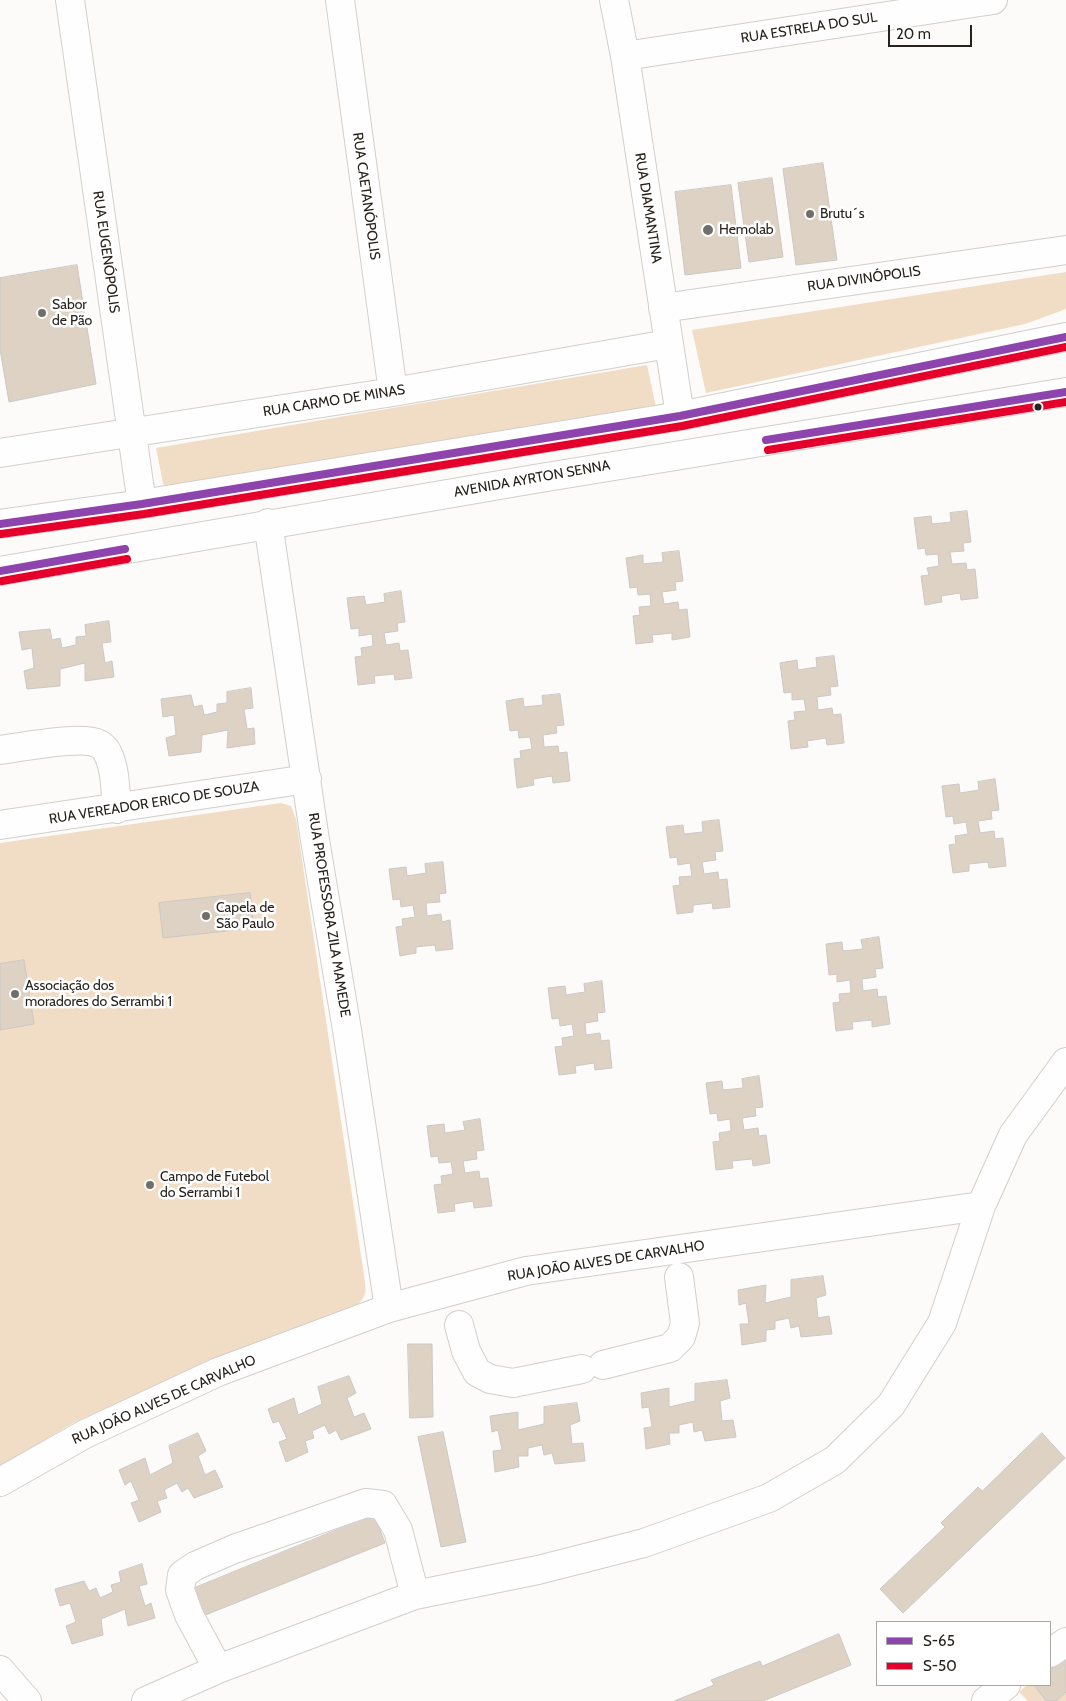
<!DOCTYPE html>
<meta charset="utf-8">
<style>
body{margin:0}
#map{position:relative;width:1066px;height:1701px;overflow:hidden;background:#fcfbf9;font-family:Cabin,sans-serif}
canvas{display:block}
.legend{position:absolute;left:876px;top:1621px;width:175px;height:65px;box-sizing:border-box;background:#fff;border:1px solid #a9a7a4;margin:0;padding:6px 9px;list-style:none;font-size:15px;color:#27221c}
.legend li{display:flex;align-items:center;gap:10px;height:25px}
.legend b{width:25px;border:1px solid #a9a7a4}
.scale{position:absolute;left:888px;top:25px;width:84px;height:22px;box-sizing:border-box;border:2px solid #27221c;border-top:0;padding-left:6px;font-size:15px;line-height:18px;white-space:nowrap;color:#27221c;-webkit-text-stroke:4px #fff;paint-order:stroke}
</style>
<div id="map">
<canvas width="1066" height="1701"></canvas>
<ul class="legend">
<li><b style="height:6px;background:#8e44ad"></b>S-65</li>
<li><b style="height:6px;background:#e4002b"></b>S-50</li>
</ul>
<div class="scale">20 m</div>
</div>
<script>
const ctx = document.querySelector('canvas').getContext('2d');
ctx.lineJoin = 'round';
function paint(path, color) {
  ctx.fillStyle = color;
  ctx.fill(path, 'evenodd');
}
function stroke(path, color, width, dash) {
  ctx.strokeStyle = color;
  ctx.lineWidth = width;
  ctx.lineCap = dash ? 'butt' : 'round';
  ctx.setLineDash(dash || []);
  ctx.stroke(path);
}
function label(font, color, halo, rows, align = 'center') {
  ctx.font = font + ' Cabin,sans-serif';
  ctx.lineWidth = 5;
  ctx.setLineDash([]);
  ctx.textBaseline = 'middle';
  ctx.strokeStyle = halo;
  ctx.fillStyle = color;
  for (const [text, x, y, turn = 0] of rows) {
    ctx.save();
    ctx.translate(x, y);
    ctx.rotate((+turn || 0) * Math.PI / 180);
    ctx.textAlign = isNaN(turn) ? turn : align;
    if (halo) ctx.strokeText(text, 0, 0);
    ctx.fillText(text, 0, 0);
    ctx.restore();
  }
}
const green = new Path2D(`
 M1066 272V309L1025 324 706 393 692 330Z
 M647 365 656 407 165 493 156 448Z
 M281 803 291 806 296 819 365 1282C367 1297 362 1302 350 1310L178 1376 73 1423 0 1466V843Z
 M1066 1651V1701H1028L1019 1692 1027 1685H1050V1665Z`);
const building = new Path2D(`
 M823 163 837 260 796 265 783 169Z
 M772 178 783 257 749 262 738 183Z
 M731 185 741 268 685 275 675 192Z
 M77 265 96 384 9 402 0 349V278Z
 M967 511 971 542 963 543 964 551 950 552 952 564 966 563 967 570 975 569 978 598 961 600 960 593 941 596 942 602 925 605 921 576 929 575 927 568 939 566 938 554 926 555 925 548 918 549 914 518 931 516 932 524 951 522 950 513Z
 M679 551 683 581 675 582 676 590 662 592 664 604 678 602 679 610 687 609 690 637 672 640V633L652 635 653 642 636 644 633 616 640 615 639 607 651 606 650 594 638 595 637 587 630 588 626 558 643 555V564L663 562 662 553Z
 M401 591 405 622 397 623 398 631 384 633 386 645 399 643 400 651 408 650 412 678 395 680 394 674 374 676 375 683 358 685 355 657 362 656 361 648 373 646 372 634 359 636V628L351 629 347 598 364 596 366 605 385 602 384 594Z
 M109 621 111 642 102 643 105 663 112 661 114 677 85 681V663L60 669V686L27 689 24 671 34 668 32 648 22 650 19 632 50 629 52 640 60 638 62 648 76 645V637L86 636 85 625Z
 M834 656 838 686 830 687 831 695 817 697 818 710 832 708 833 715 841 714 844 743 827 745 826 738 807 741 808 747 791 749 788 721 795 720 794 712 806 711 804 699 792 700V692L784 693 780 663 797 660 798 670 817 667 816 658Z
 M251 688 253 708 244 709 247 729 254 728 255 744 227 748 228 730 202 735 201 752 169 756 166 738 176 735 174 715 163 717 161 699 191 695 194 707 202 705 204 715 217 712V704L227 703V692Z
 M560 694 564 725 556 726 557 733 543 735 544 747 558 746 559 753 567 752 570 781 553 783 552 776 533 779 534 785 517 788 514 759 521 758 520 751 532 749 530 737 519 738 518 730 510 731 506 701 523 698 524 707 543 705 542 696Z
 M995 779 999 810 991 811 992 819 978 821 980 833 994 831 995 839 1003 838 1006 866 989 868 988 862 969 864V871L953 873 949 845 956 844 955 836 968 834 966 822 954 824 953 816 946 817 942 786 959 784 960 793 979 790 978 782Z
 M719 820 723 851 715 852 716 860 702 862 704 874 718 872 719 880 727 879 730 907 713 909 712 903 693 905V912L677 914 673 886 680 885 679 877 692 876 690 863 678 865 677 857 670 858 666 827 683 825 684 834 703 832 702 822Z
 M443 862 446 893 439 894 440 902 426 903 427 916 441 914 442 922 450 920 453 949 436 951 435 945 416 947V953L400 956 396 927 403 926 402 919 415 917 413 905 401 907 400 899 393 900 389 869 406 867 407 876 426 873 425 864Z
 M250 893 254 928 163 938 159 903Z
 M879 937 883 968 875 969 876 977 862 979 863 991 877 989 878 997 886 996 890 1024 872 1027V1020L852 1022 853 1029 836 1031 833 1003 840 1002 839 994 851 993 850 980 837 982V974L829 975 826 944 842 942 843 951 863 949 861 940Z
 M24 960 34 1024 0 1030V964Z
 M602 981 605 1012 597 1013 598 1021 585 1023 586 1035 600 1033 601 1041 609 1040 612 1068 595 1070 594 1063 575 1066 576 1073 559 1075 555 1047 563 1046 562 1038 574 1036 572 1024 560 1026 559 1018 552 1019 548 988 565 986 566 995 585 992 584 984Z
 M759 1076 763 1107 755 1108 756 1116 742 1118 744 1130 758 1128 759 1136 766 1135 770 1163 753 1166 752 1159 732 1161 733 1168 716 1170 713 1142 720 1141 719 1133 731 1131 730 1119 718 1121 717 1113 710 1114 706 1083 722 1081 723 1090 743 1088 742 1079Z
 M480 1119 484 1150 476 1151 477 1159 463 1161 465 1173 479 1171 480 1179 488 1178 492 1206 474 1208 473 1201 454 1204 455 1211 438 1213 434 1185 442 1184 441 1176 453 1174 451 1162 439 1163 438 1156 431 1157 427 1126 444 1124 445 1133 465 1130 463 1122Z
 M823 1276 826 1295 816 1298 818 1318 829 1316 832 1334 801 1337 799 1326 791 1328 789 1318 775 1321V1329L766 1330V1341L742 1345 740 1324H749L746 1303 739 1305 738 1290 766 1285 765 1303 791 1297V1280Z
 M408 1344H432L433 1417 410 1418Z
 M349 1376 356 1393 347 1398 354 1417 364 1413 371 1429 341 1440 336 1430 329 1434 325 1425 312 1431 314 1438 305 1441 308 1452 286 1462 279 1442 287 1439 279 1421 273 1423 268 1409 294 1398 298 1415 322 1404 318 1387Z
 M727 1380 730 1398 720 1401 722 1421 733 1420 736 1437 705 1441 702 1430 694 1432 693 1422 679 1425V1433H669L670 1444 646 1449 644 1428 652 1427 649 1407 642 1408 641 1393 669 1388V1407L695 1401V1384Z
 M577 1403 580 1421 570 1425 572 1444 583 1443 585 1461 555 1464 552 1453 544 1455 542 1445 528 1448V1456H518L519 1467 495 1472 493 1451 502 1450 498 1430 492 1432 490 1416 518 1412V1430L544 1424V1407Z
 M443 1432 466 1542 441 1547 418 1437Z
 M198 1433 206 1451 198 1456 205 1475 215 1470 223 1487 194 1498 188 1488 182 1492 177 1483 164 1490 167 1498 157 1501 161 1512 139 1522 131 1503 139 1500 131 1481 125 1485 119 1470 145 1458 150 1475 173 1463 169 1446Z
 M1042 1433 1065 1458 903 1613 880 1589 945 1527 941 1523 978 1487 982 1491Z
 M374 1515 385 1543 203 1616 192 1589Z
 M142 1564 147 1584 139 1586 145 1606 151 1603 155 1618 128 1626 125 1609 101 1619 103 1635 72 1644 66 1626 76 1622 70 1603 60 1606 55 1589 84 1581 89 1591 96 1588 100 1598 113 1592 111 1585 121 1582 119 1572Z
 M839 1634 851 1665 763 1701H674L714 1685 711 1680 760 1661 762 1666Z
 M1066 1643V1692L1056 1701H1046L1034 1685H1050V1657Z`);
const minor = new Path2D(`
 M70 0 142 504
 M340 0 393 392
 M614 0 625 56 680 416
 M625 56 993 0
 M663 308 1066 250
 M0 453 393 392 668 344
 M268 523 315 840 347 1030 389 1308
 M0 750C21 747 83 735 99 744 102 746 106 749 107 752 116 769 115 791 117 809
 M0 825 307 779
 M459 1325 466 1351 477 1372 490 1379 513 1383 582 1369
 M603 1365 670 1348 681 1337 685 1323 679 1277
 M0 1482 85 1434 218 1372 389 1308 526 1271 981 1206
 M1050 1653 1066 1642
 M218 1669 189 1615 180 1590 182 1575 195 1566 234 1549 366 1503 383 1505 398 1530 415 1595
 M0 1670 27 1701
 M146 1701 218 1669 415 1595 538 1570 644 1543 769 1498 835 1460 891 1405 942 1323 981 1206 1013 1135 1066 1062
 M986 1701 1006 1685`);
const major = new Path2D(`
 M0 524 142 504 680 416 1066 337
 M0 571C355 508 710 449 1066 392`);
const bus1 = new Path2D(`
 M766 440 1066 392
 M0 524 142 504 680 416 1066 337
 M0 571 125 549`);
const bus2 = new Path2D(`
 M768 450 1066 402
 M1 534 144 514 682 426 1066 347
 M2 581 127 559`);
const markers = [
 [810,214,5,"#726e69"],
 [708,230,6,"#726e69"],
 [42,313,5,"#726e69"],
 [1038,407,4.5,"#27221c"],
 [206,916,5,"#726e69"],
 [15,994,5,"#726e69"],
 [150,1185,5,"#726e69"]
];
const streetNames = [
 ["RUA ESTRELA DO SUL",809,28,-9],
 ["RUA CAETANÓPOLIS",366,196,82],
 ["RUA DIAMANTINA",648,208,81],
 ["RUA EUGENÓPOLIS",106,252,82],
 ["RUA DIVINÓPOLIS",864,279,-8],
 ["RUA CARMO DE MINAS",334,401,-9],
 ["AVENIDA AYRTON SENNA",532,479,-10],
 ["RUA VEREADOR ERICO DE SOUZA",154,803,-9],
 ["RUA PROFESSORA ZILA MAMEDE",329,915,81],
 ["RUA JOÃO ALVES DE CARVALHO",606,1261,-9],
 ["RUA JOÃO ALVES DE CARVALHO",164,1400,-24]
];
const poiNames = [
 ["Brutu´s",820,214],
 ["Hemolab",719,230],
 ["Sabor",52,305],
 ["de Pão",52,321],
 ["Capela de",216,908],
 ["São Paulo",216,924],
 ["Associação dos",25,986],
 ["moradores do Serrambi 1",25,1002],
 ["Campo de Futebol",160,1177],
 ["do Serrambi 1",160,1193]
];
paint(green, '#f1ddc5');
paint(building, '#ddd2c4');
stroke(building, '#cbc8c4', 1);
stroke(minor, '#d2cfcb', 30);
stroke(major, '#d2cfcb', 30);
stroke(minor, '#fffefe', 28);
stroke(major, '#fffefe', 28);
stroke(bus1, '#8e44ad', 8);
stroke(bus2, '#e4002b', 8);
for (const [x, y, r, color] of markers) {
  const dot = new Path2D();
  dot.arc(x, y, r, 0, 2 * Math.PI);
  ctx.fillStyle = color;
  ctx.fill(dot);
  stroke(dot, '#fff', 2);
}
label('14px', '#27221c', '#fff', streetNames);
label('14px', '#27221c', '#fff', poiNames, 'left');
</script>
